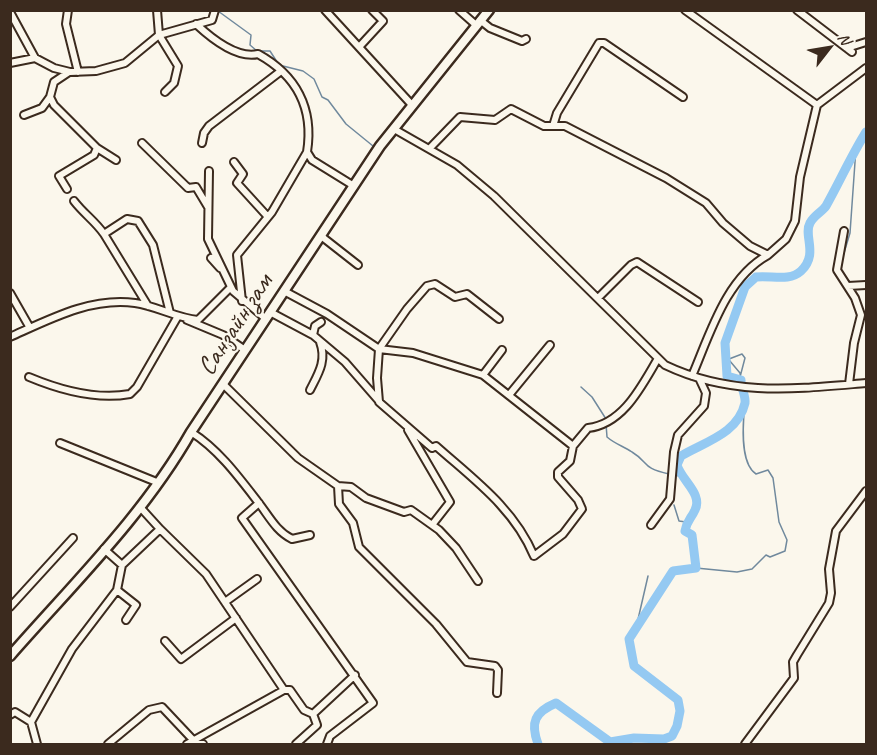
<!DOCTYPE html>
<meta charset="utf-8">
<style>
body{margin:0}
#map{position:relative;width:877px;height:755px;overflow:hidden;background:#fbf7ec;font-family:Caveat,sans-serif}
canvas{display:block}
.frame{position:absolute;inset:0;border:12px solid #3b2a1e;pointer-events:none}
.north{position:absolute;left:799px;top:18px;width:60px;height:60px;-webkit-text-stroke:4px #fbf7ec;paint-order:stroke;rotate:59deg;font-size:16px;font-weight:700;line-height:24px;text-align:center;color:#3b2a1e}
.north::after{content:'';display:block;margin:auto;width:21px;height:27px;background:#3b2a1e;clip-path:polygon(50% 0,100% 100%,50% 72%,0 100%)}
</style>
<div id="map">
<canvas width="877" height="755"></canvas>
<div class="frame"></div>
<div class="north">N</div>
</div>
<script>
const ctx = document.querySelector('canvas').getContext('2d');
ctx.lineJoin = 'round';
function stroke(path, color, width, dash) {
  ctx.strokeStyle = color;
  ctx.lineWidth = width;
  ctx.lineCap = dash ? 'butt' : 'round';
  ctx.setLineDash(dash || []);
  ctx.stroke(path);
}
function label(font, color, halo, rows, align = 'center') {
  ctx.font = font + ' Caveat,sans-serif';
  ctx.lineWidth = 4.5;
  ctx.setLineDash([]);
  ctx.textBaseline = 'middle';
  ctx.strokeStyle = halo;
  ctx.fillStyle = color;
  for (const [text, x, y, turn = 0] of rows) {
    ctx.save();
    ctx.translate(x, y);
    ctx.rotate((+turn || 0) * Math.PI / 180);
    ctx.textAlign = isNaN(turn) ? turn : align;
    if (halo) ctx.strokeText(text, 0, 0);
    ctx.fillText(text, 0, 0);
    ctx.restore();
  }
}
const stream = new Path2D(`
 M218 11 251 35 250 45 257 51H270L279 65 303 71 314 79 322 97 328 100 346 124 373 146
 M841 263 850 233 856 148 866 138
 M724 354 740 373 741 380
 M729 359 742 354 745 358 740 377
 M581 387 592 397 606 419
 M606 424 607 437C615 444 623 446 632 452 650 463 641 468 669 474
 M674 474 681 477
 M674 505 679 521 686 522
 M696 568 737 572 752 569 766 555 770 557 785 551 787 540 779 522 773 478 768 470 756 474C739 463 743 421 745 402
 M636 628 648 576`);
const river = new Path2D(`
 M538 744C530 722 535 712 556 703L610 742 634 738 664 739 672 736 677 726 680 711 678 700 634 666 629 639 673 571 696 568 692 535 685 531C687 520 691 519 695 510 703 494 682 481 677 465L681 456C704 442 738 434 745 403 746 397 741 387 741 380L727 376 725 343 745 287 756 277C771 275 789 282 801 271 819 254 803 236 810 223 814 215 822 212 826 206 840 181 851 156 866 132`);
const minor = new Path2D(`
 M68 10 66 24 78 72
 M157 10 159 35 178 66 174 83 165 92
 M325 10 412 105
 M459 10 476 25
 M685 10 817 105
 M797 10 852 52
 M10 12 35 58
 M480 20 490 28 522 41 526 39
 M196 24C211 38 236 59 258 54 296 75 314 108 307 152L312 160 354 186
 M360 46 383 21 372 10
 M847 48 866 42
 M10 63 35 58 54 68 70 72 96 71 125 63 159 35 212 20 215 10
 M69 72 54 82 50 97 54 105 97 148 116 160
 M24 115 42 108 50 97
 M553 126 557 113 599 43H604L683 97
 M394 129 457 165 494 196 665 365C732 397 795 389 866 383
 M142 143 188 188 196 187 208 207
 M202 143 204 133 209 126 281 71
 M430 148 460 117 495 120 511 109 544 126H565L666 178 706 203 723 223 750 246 768 255 786 239 795 221 800 177 817 105 866 68
 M234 162 243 174 237 183 268 217
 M209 171 208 239 233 291 266 319
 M67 189 59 176 94 155 97 148
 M74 201C84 214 95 221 104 234
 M844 231 837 270 855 298 861 315 854 343 849 384
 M321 236 358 265
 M211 258 220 268
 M848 286 866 285
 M284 291 327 314 379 349 413 353 483 375 573 446
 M10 293 30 328
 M598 298 631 265 637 262 698 302
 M242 301 237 255 272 212 307 152
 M148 306 104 234 127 219 138 221 153 245 170 313
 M270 312 313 335
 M499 319 467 294 455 297 435 284 427 286 407 309 379 349 377 378 379 402 432 448 436 446C473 479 514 508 534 556L563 534 582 509 578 500 558 477V472L570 461 573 446 588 428C623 424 641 387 657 360
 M187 320 223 335 245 350
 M321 322 315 326 313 335 345 362 379 401
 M10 337C50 319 91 297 135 303 157 306 176 318 198 320L231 287
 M483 375 502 350
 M692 376C710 334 726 278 768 255
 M29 377C60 390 97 400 130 394L137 387 178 316
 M223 384 298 458 338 486 351 487 366 498 404 512 411 510 439 530 456 548 478 581
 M310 390C318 374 327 361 320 342
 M509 395 550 345
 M408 430 450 502 432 525
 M191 432C218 449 238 476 258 502 269 516 276 531 292 539L310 535
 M60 443 159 483
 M338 486 339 504 353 523 359 547 436 624 467 662 495 666 498 670 497 693
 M259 503 242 518 373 703 330 736 327 744
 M140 507 160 529
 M651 525 670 499 674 452 678 435 704 406 706 393 699 378
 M122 565 160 529 206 574 284 690H290L304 710 313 714
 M117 590 136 605 126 620
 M225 602 257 579
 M10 607 73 538
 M165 641 181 659 236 618
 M10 715 15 712 31 722 37 744
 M31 722 72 649 117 590 122 565 104 549
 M108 744 149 710 162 707 195 742 203 744
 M187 744 284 690
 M296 744 317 725 313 714 355 675
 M745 744 794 678 793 662 797 655 829 603 831 593 829 569 836 531 866 491`);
const secondary = new Path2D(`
 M10 656C73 584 144 515 191 432L380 146 489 10`);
const streetNames = [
 ["Санзайн зам",236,325,-57]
];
stroke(stream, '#70899d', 1.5);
stroke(river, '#94c9f2', 9);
stroke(minor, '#3b2a1e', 10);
stroke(secondary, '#3b2a1e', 13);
stroke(minor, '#fbf7ec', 6);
stroke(secondary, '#fbf7ec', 8);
label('26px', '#3b2a1e', '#fbf7ec', streetNames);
</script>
